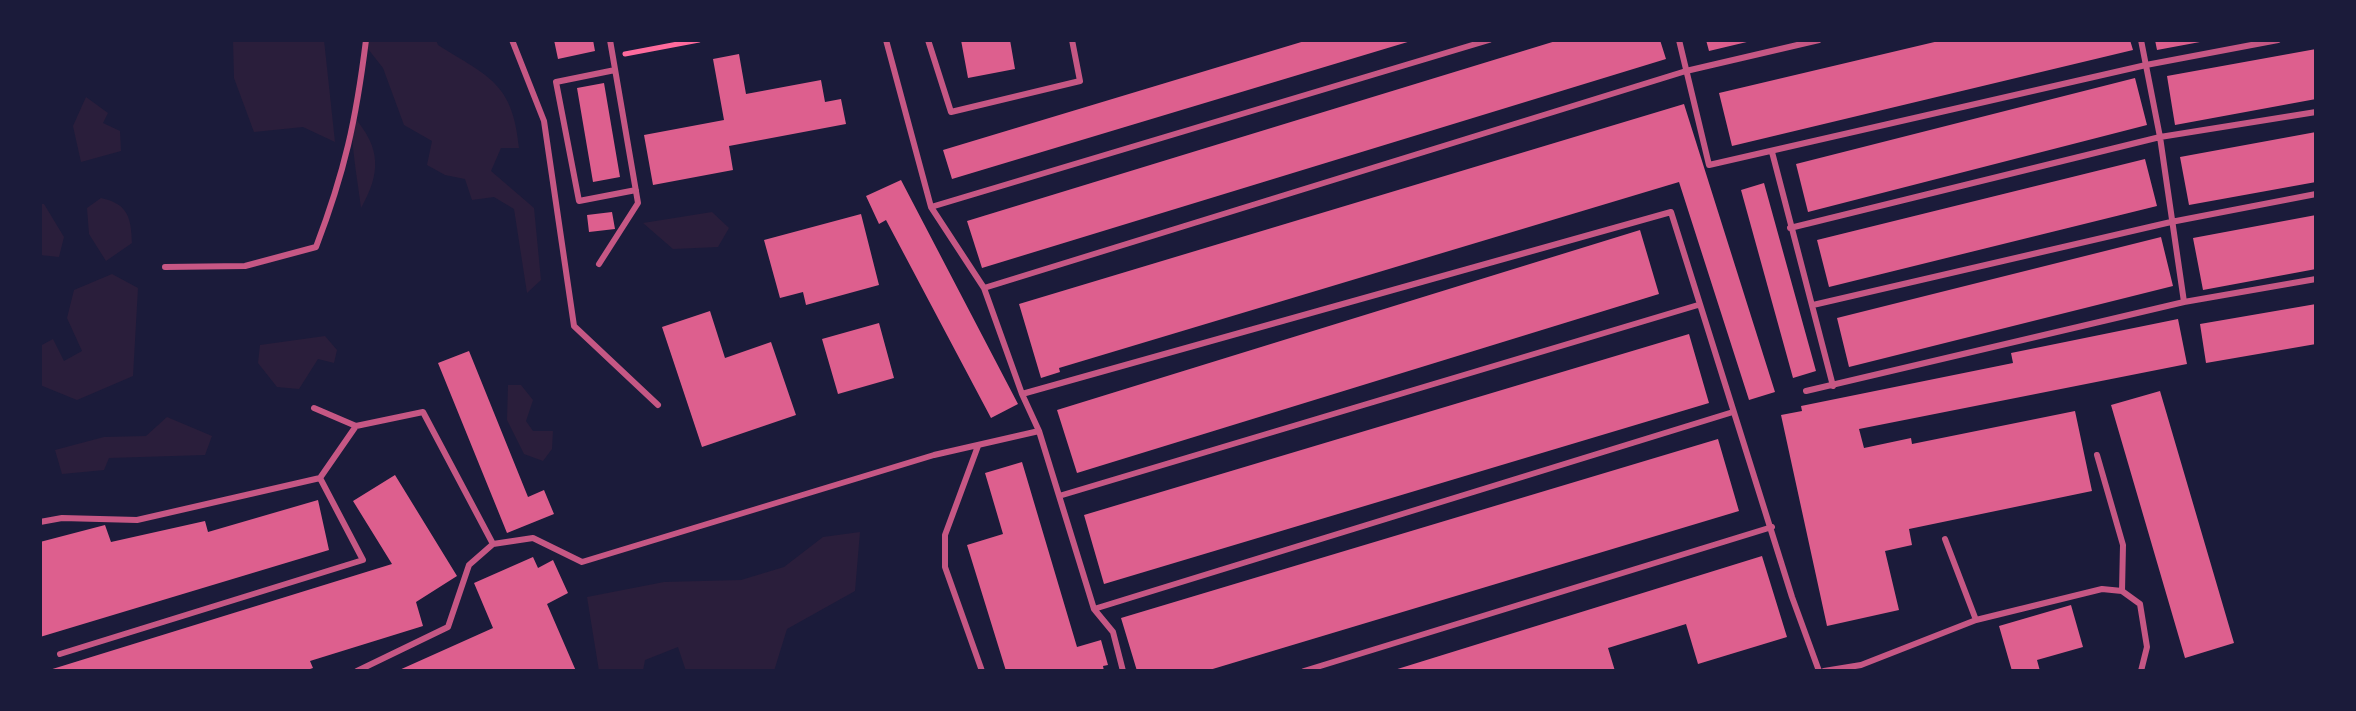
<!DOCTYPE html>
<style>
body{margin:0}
#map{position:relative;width:2356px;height:711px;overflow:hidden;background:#1b1b3a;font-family:Montserrat,sans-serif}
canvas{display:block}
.frame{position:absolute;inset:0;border:42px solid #1b1b3a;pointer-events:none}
</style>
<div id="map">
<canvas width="2356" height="711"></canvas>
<div class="frame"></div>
</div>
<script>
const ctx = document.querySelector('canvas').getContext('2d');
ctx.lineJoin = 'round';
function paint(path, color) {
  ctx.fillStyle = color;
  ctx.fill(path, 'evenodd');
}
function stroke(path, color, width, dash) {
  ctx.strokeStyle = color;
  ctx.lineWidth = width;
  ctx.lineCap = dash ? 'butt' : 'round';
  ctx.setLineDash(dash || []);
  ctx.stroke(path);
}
const green = new Path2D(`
 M233 40H324L335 142 303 127 254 132 234 78Z
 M361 40H436L438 45C489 77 513 83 519 148H501L491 171 534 208 541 280 527 293 514 209 494 197 472 200 465 179 445 175 427 165 432 141 404 125 383 68Z
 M86 97 108 113 103 123 120 131 121 151 81 162 73 126Z
 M354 117C381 148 381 173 361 208 359 188 348 131 354 117Z
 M101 198C128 204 131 217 132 243L106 261 89 234 87 208Z
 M40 204H44L64 237 59 257 40 255Z
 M712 212 729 228 718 247 673 249 643 223Z
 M112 274 138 288 133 376 77 400 40 385V346L53 339 64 361 82 351 67 318 74 290Z
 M325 336 337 350 334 363 318 359 299 389 277 387 258 363 260 345Z
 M508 385H521L533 400 526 421 533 431H553L552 449 543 461 524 454 507 420Z
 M167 417 212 436 205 455 109 458 104 470 62 474 55 450 104 437 146 436Z
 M860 532 855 591 787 629 774 671H686L678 647 645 660 643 671H599L587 597 664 582 741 580 784 567 823 537Z`);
const building = new Path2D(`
 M554 40H593L595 51 558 59Z
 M961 40H1010L1015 69 968 78Z
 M1308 40 1411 41 952 179 943 150Z
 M1559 40H1660L1666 59 982 268 967 221Z
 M1706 40H1751V41L1709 51Z
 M1943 40H2130L2133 50 1732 146 1719 93Z
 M2155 40H2200V42L2157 50Z
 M2316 49V99L2175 125 2167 76Z
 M739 54 746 94 821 80 825 102 841 99 846 124 729 146 733 170 653 185 644 135 724 120 713 59Z
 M2135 78 2147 125 1808 212 1796 164Z
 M604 83 620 177 593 182 577 88Z
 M1684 104 1775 392 1749 400 1679 182 1059 368 1060 372 1041 378 1019 304Z
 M2316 132V182L2189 205 2180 157Z
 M2145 159 2157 206 1829 287 1817 240Z
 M901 180 1018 404 991 418 886 220 879 224 866 196Z
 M1764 183 1816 371 1793 378 1741 190Z
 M612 212 615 229 589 232 587 215Z
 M861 214 879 285 806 305 803 292 780 298 764 240Z
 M2316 215V269L2203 290 2193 238Z
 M1640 230 1659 294 1077 473 1057 410Z
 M2161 237 2173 286 1849 367 1837 318Z
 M2316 304V344L2206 363 2200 324Z
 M710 311 725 358 771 342 796 415 702 447 662 327Z
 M2178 319 2187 364 1859 429 1864 448 1911 438 1912 444 2075 411 2092 491 1909 529 1912 545 1885 551 1899 610 1827 626 1781 415 1802 411 1801 406 2013 363 2011 353Z
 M879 323 894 378 838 394 822 339Z
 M1689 334 1709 403 1104 584 1084 515Z
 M469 351 528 497 544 490 554 514 507 533 438 363Z
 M2160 391 2234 643 2185 658 2111 405Z
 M1718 439 1739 511 1206 671H1137L1121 618Z
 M1022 462 1077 647 1101 640 1108 665 1103 666 1104 671H1006L967 545 1003 534 985 473Z
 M395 475 457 576 416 602 423 626 310 661 313 668 304 671H46L392 564 353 501Z
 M318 500 329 550 40 637V542L105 525 111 542 205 521 208 532Z
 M1762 556 1787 637 1698 664 1686 624 1608 648 1615 671H1391Z
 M533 557 538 568 553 560 568 593 547 604 576 671H397L493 628 474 583Z
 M2071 605 2083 647 2037 660 2040 671H2012L1999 626Z`);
const path = new Path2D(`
 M625 54 699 40`);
const service = new Path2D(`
 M512 40 544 121 574 326 658 405
 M886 40 931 207 984 288 1022 394 1039 431 1094 609 1113 632 1123 671
 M928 40 951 112 1080 81 1072 40
 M1679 40 1709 165 2146 65 2278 40
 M2141 40 2160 137 2184 302
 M615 70 556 82 579 201 636 190
 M1772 152 1833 386
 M931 207 1489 40
 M1790 228 2160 137 2316 112
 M599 264 638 203 610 40
 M165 267 245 266 316 247C345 171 356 120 366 40
 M984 288 1686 71 1819 40
 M1813 305 2171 222 2316 194
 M1806 391 2184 302 2316 279
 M1022 394 1671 212 1792 597 1819 671
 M314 408 356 426
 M978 446 945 535V567L982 671
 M2097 455 2123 545 2122 591
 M1059 496 1698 305
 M40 522 62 518 137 520 320 478 356 426 423 412 493 544
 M1945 539 1976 620
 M1094 609 1733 412
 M60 654 363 560 320 478
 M357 671 448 627 469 565 493 544 533 538 582 562 934 455 1039 431
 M1304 671 1772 527
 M1824 671 1861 665 1976 620 2102 589 2122 591 2140 604 2147 647 2141 671`);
paint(green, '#2a1e3b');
paint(building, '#dd5f8e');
stroke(path, '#ff6b9d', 5);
stroke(service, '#c65784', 6);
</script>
